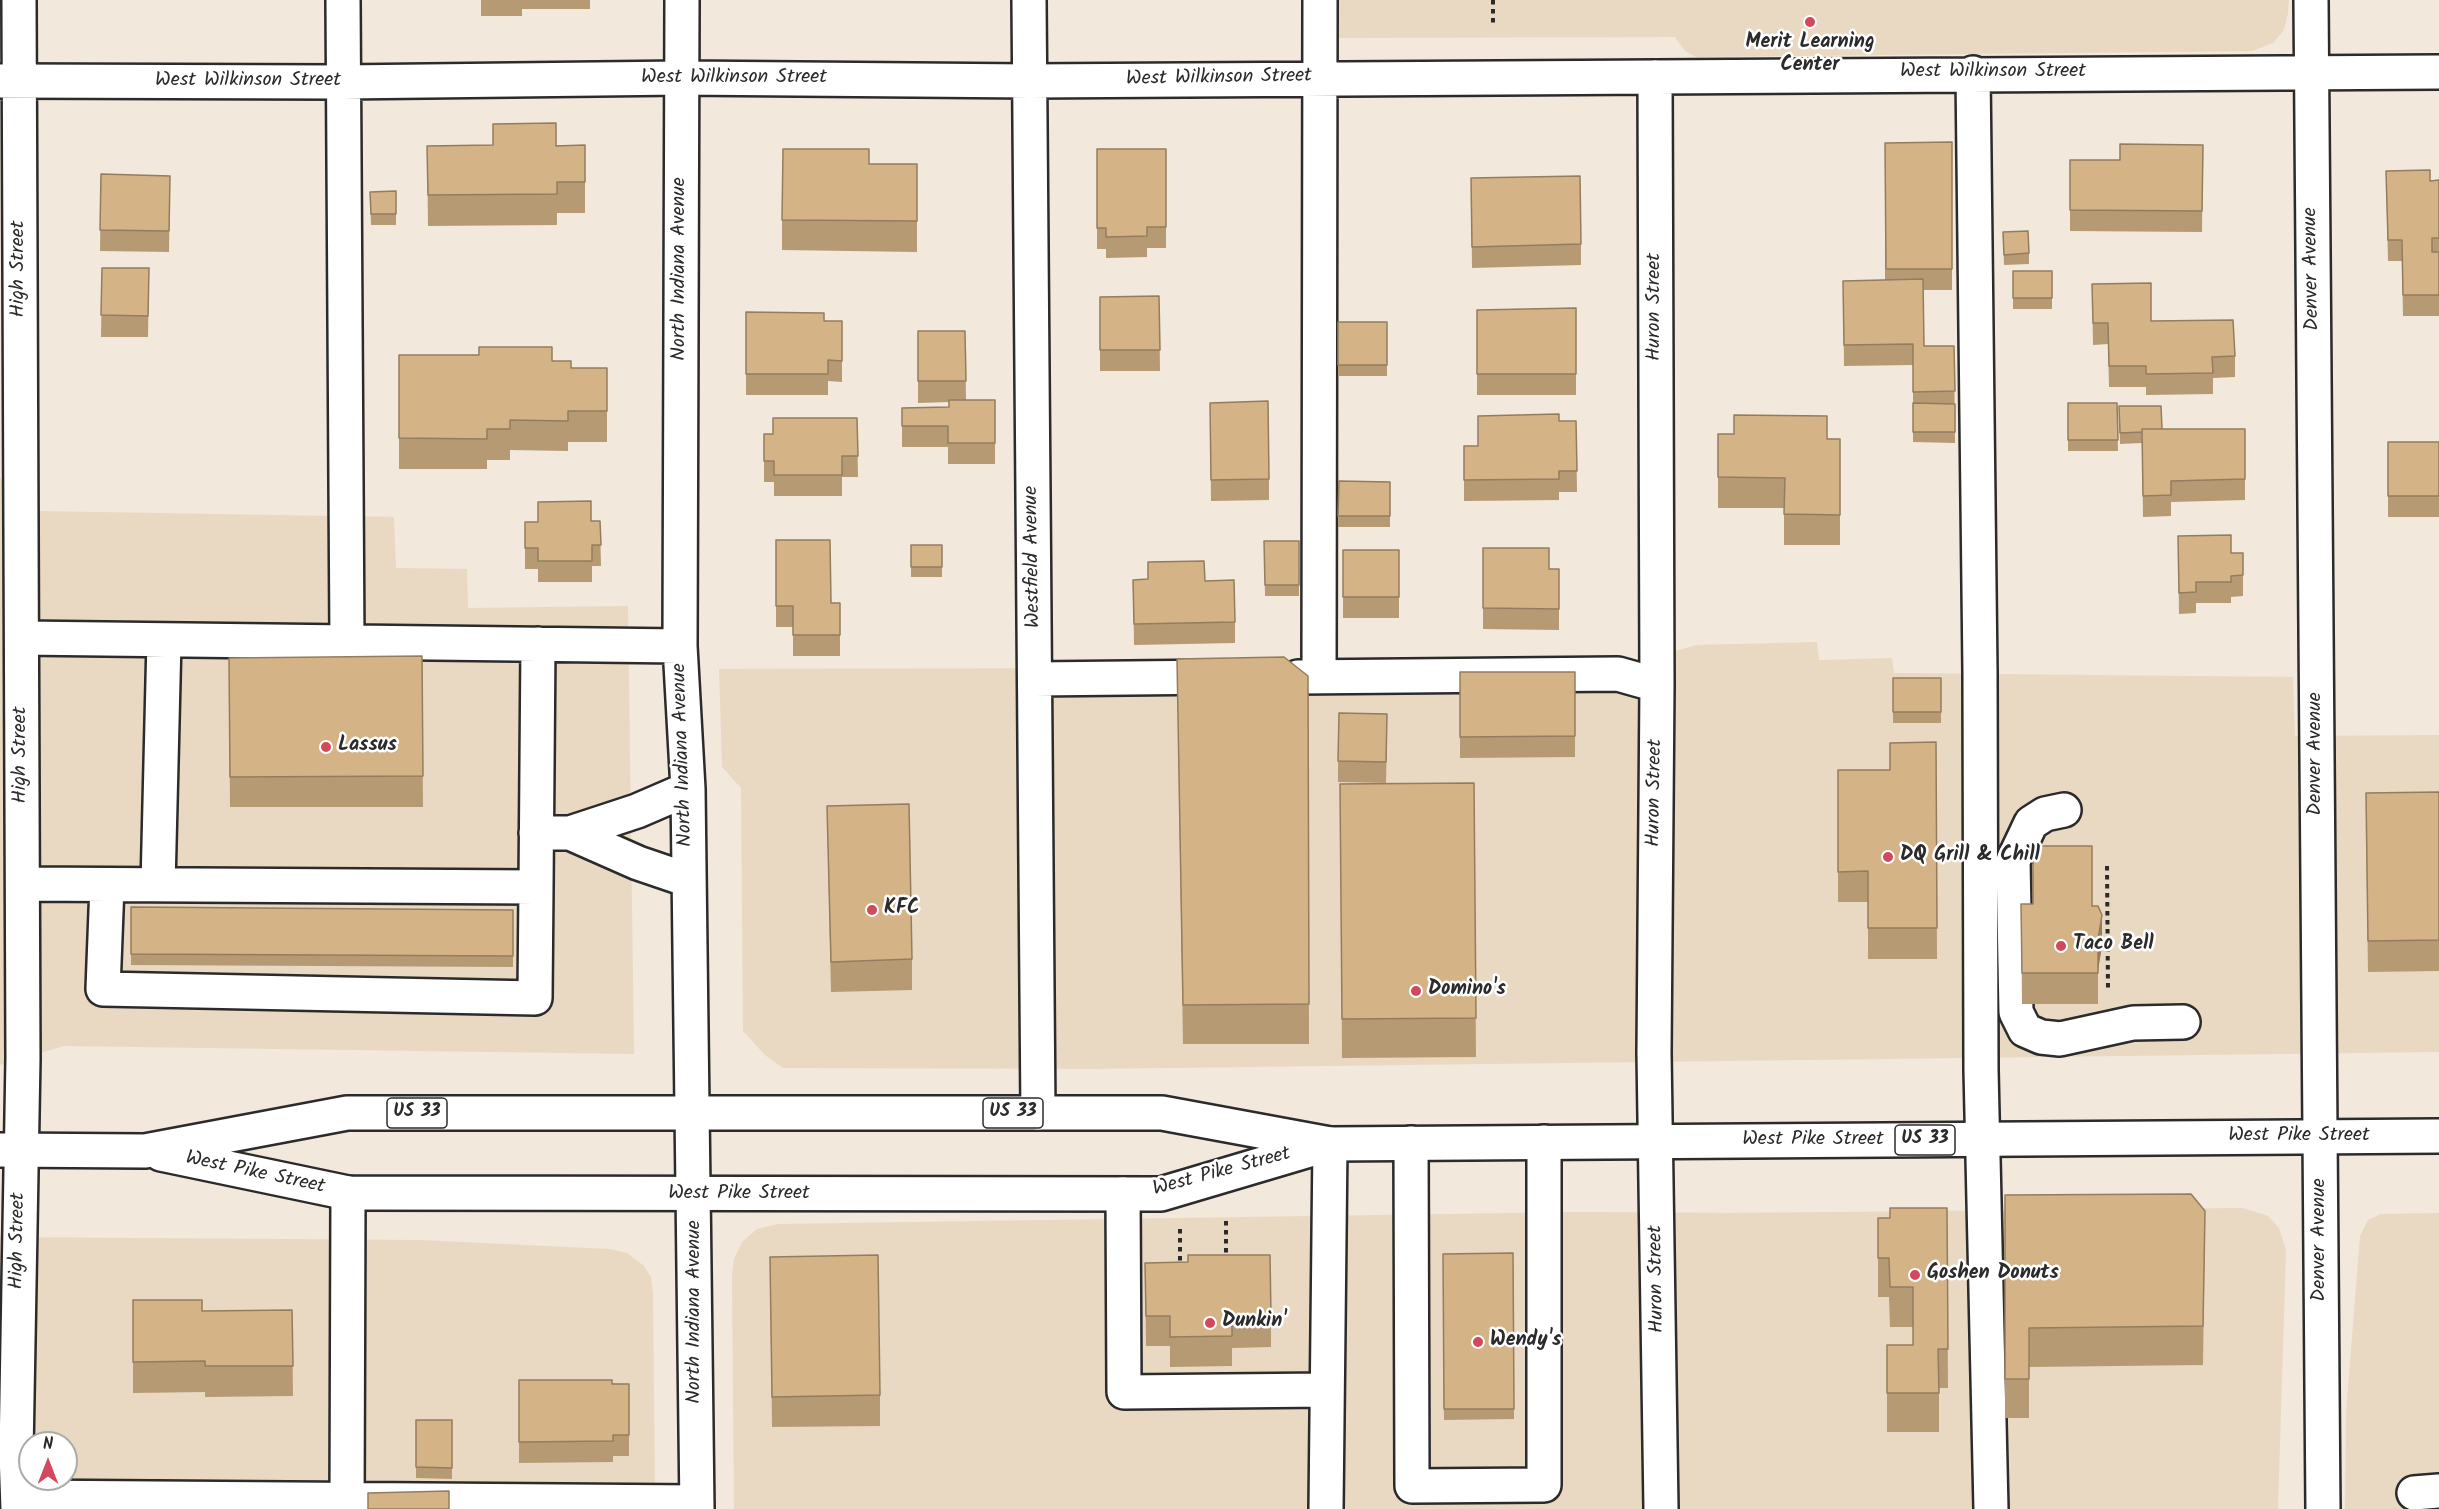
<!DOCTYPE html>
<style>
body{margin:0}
#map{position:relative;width:2439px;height:1509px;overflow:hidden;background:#f2e8db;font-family:Kalam,sans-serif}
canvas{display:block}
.north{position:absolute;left:18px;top:1431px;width:60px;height:60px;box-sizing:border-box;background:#fff;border:2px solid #aaa;border-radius:50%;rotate:0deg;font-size:16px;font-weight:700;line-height:24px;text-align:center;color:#2b2b2b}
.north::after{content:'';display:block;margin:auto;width:21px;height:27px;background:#d1495b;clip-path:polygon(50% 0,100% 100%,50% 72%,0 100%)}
</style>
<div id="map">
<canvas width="2439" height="1509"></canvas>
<div class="north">N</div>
</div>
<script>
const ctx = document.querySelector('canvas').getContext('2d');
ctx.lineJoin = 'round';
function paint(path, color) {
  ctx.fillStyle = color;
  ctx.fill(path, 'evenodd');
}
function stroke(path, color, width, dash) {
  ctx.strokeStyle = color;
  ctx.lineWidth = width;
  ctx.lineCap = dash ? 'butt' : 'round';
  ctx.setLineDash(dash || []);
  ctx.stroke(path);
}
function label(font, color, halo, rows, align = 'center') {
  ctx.font = font + ' Kalam,sans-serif';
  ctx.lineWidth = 5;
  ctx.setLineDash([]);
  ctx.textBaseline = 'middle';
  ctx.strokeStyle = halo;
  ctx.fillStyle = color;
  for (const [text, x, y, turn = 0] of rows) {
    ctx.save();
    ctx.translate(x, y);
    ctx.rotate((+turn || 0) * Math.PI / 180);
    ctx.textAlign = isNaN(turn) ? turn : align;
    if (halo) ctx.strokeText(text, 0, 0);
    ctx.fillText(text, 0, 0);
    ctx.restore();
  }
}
const built = new Path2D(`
 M1333 0H2289L2288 13 2284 30 2273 43 2252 51 1696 57 1685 51 1675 37 1333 38Z
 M0 478 37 511 394 517 396 568 467 569 468 608 628 606 634 1054 64 1046 0 1065Z
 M1817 642 1819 660 1892 658 1894 673 2293 677 2295 736 2439 735V1052L1088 1069 783 1068 765 1055 743 1031 741 788 722 767 719 669 1617 667 1697 645Z
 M2243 1208 2268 1216 2279 1228 2286 1250 2278 1509H734L732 1275 734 1259 742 1242 757 1229 779 1224 1579 1212 1733 1213Z
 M2439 1213V1509H2345L2346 1413 2360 1236 2368 1220 2381 1214Z
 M0 1237 420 1240 609 1249 627 1253 644 1266 651 1277 653 1295 655 1490 361 1487 0 1489ZM30 1443H66V1479H30Z`);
const path = new Path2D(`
 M1493 0V23
 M2107 866 2108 989
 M1226 1221V1260
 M1180 1229V1266`);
const minor = new Path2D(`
 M343 0 347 642
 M682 0 680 646 688 789 697 1509
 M1029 0 1038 1113
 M2311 0 2323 1509
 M1973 73 1980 672 1981 1070 1991 1509
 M1655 77 1657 685 1654 1053 1661 1509
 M0 81 342 82 682 78 1030 81 2439 72
 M22 638 680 646
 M1298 677 1618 674 1657 685
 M1319 677 1320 0
 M1035 679 1222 677
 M2064 810 2045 814 2031 823 2013 861 2016 1012 2025 1030 2041 1037 2060 1039 2133 1023 2183 1022
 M536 833H570L637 811 688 789
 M570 833 638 863 688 880
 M23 884 536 887 538 644
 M107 885 103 989 535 998 536 887
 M158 885 164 640
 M1411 1143 1412 1486 1544 1485V1142
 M1123 1194 1124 1392 1326 1390
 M2414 1493 2439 1491
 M18 1497 697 1502
 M18 1509 16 1453 23 1058 19 0
 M347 1509 348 1193
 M1326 1509 1330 1144`);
const highway = new Path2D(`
 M0 1150 145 1151 347 1113H1162L1330 1144 2439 1136
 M161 1154 348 1193 1161 1194 1323 1146`);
const wall = new Path2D(`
 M481 0H590V9H522V16H481Z
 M1952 142V290H1923L1924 346H1954L1955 443 1913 442V365L1844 366 1843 281 1885 280V143Z
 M585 145V213H557V225L428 226 427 146Z
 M2203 145 2202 232 2070 231V160H2120Z
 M1097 149H1166V248H1147V257L1106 258V249H1097Z
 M869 164H917V252L782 250V220Z
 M2386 171 2430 181 2439 180V316H2403L2402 261H2388Z
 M101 174 170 176 169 252 100 251Z
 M1471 178 1581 244V265L1472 268Z
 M396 191V225H371L370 192Z
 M2003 232 2029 253V264L2004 265Z
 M102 268H149L148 337H101Z
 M2013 271H2052V309H2013Z
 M2092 284 2151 321 2235 356V377L2213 378V394L2146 395V387H2109L2108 344 2093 345Z
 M1159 296 1160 371H1100V297Z
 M1576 308V395H1477V310Z
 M746 312 824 321H842V382L828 381V395H746Z
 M1338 322H1387V376H1338Z
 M918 331H965L966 400H995V464H948V447H902V408L949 407V402L918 403Z
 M399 355 552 361 571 368H607V442H568V451L510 450V460H487V469H399Z
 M1210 403 1269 479V500L1211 501Z
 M2068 403H2117L2118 451H2068Z
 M2119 406 2162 429H2245V500L2171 502V516L2143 517 2142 443 2120 444Z
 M857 418 858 477H842V496H774V482H764V434H773Z
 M1559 421H1576L1577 492H1559V500L1464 501V446H1478Z
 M1718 434 1840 439V545H1784V508H1718Z
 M2388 442H2439V517H2388Z
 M1339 481 1390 482V527H1338Z
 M591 521H600L601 566H592V582H538V569H525V543Z
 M2178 536 2231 553H2243V596L2231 597V603H2196V613L2179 614Z
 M776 540 831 603H840V656H793V627H776Z
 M1264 541H1299V596H1265Z
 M911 545H942V577H911Z
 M1483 548 1549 569H1559V630L1483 629Z
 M1343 550H1399V618H1343Z
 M1148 562 1205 581 1235 622V643L1134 645 1133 580H1148Z
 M422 656 423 807H230L229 658Z
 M1177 659 1308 676 1309 1044H1183Z
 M1460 672H1575V757L1460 758Z
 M1893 678H1941V723H1893Z
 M1387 735 1386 783 1338 782V761Z
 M1936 742 1937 959H1868V902H1838V770H1890Z
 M1474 783 1476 1057 1342 1058 1340 784Z
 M2439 792V971L2368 972 2366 823Z
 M827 806 912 959V990L831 992Z
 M2021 904 2092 906 2102 946 2098 970V1004H2022Z
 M131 907 513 910V967L131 965Z
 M2005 1195 2205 1211 2203 1365 2029 1367V1418H2005Z
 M1947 1208 1948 1388H1939V1432H1887V1345H1913V1327H1890L1889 1297H1878V1218H1890Z
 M1513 1253 1514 1419 1444 1420 1443 1254Z
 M770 1257 880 1395V1426L772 1427Z
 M1145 1263 1271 1316V1347L1232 1348V1366L1170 1367V1346H1146Z
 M133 1300 202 1311 292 1310 293 1396 205 1397V1392L133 1393Z
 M519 1380 629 1384V1456H613V1462L519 1463Z
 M416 1420H452V1479L416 1478Z`);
const shadedWall = new Path2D(`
 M2102 915V946L2098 970V939Z`);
const building = new Path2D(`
 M556 123V146L585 145V182H557V194L428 195 427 146 493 145V124Z
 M1952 142V269H1886L1885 143Z
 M2120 144 2203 145 2202 211 2070 210V160H2120Z
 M783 149H869V164H917V221L782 220Z
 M1097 149H1166V227H1147V236L1106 237V228H1097Z
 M2430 170V181L2439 180V238H2432V252H2439V295H2403L2402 240H2388L2386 171Z
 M101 174 170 176 169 231 100 230Z
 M1580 176 1581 244 1472 247 1471 178Z
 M396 191V214H371L370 192Z
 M2028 231 2029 253 2004 255 2003 232Z
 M102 268H149L148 316 101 315Z
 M2013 271H2052V298H2013Z
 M1923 279 1924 346H1954L1955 391 1913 392V344L1844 345 1843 281Z
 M2151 283V321L2233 320 2235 356 2212 357 2213 373 2146 374V366H2109L2108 323H2093L2092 284Z
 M1159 296 1160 350H1100V297Z
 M1576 308V374H1477V310Z
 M746 312 824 313V321H842V361L828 360V374H746Z
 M1338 322H1387V365H1338Z
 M918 331H965L966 381H918Z
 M479 347H552V361H571V368H607V411H568V421L510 420V429H487V439L399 438V355H479Z
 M949 400H995V443H948V426H902V408L949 407Z
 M1268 401 1269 479 1211 480 1210 403Z
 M1913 403 1955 404V432H1913Z
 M2068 403H2117L2118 440H2068Z
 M2119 406H2161L2162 429H2142V432L2120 433Z
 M1559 414V421H1576L1577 471H1559V479L1464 480V446H1478V416Z
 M1734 415 1827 416V439H1840V515L1784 514 1785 478 1718 477V434H1734Z
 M773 418H857L858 456H842V475H774V461H764V434H773Z
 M2142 429H2245V479L2171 481V495L2143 496Z
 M2388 442H2439V496H2388Z
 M1339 481 1390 482V516H1338Z
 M591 501V521H600L601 545H592V561H538V548H525V522H538V502Z
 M2231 535V553H2243V575L2231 576V582H2196V592L2179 593 2178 536Z
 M776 540H830L831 603H840V635H793V606H776Z
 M1264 541H1299V585H1265Z
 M911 545H942V567H911Z
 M1483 548H1549V569H1559V609L1483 608Z
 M1343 550H1399V597H1343Z
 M1204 561 1205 581 1234 580 1235 622 1134 624 1133 580 1148 579V562Z
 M422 656 423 776 230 777 229 658Z
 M1284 657 1308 676 1309 1004 1183 1005 1177 659Z
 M1460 672H1575V736L1460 737Z
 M1893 678H1941V712H1893Z
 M1339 713 1387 714 1386 762 1338 761Z
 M1936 742 1937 928H1868V871L1838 872V770H1890V743Z
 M1474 783 1476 1018 1342 1019 1340 784Z
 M2439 792V940L2368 941 2366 793Z
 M909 804 912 959 831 962 827 806Z
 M2033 846H2092V906H2098L2102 915 2098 939V973H2022L2021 904H2033Z
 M131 907 513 910V956L131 954Z
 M2191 1194 2205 1211 2203 1326 2029 1328V1379H2005V1195Z
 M1890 1208H1947L1948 1349H1938L1939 1393H1887V1345H1913V1287H1890L1889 1258H1878V1218H1890Z
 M1513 1253 1514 1409H1444L1443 1254Z
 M878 1255 880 1395 772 1397 770 1257Z
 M1188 1255H1270L1271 1316 1232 1317V1336L1170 1337V1316H1146L1145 1263 1188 1262Z
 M133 1300H202V1311L292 1310 293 1366H205V1361L133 1362Z
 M519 1380H612V1384H629V1435H613V1441L519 1442Z
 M416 1420H452V1468L416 1467Z
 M449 1491V1509H368V1493Z`);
const markers = [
 [1810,22,6,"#d1495b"],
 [326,747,6,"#d1495b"],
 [1888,857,6,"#d1495b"],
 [872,910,6,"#d1495b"],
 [2061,946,6,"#d1495b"],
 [1416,991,6,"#d1495b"],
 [1915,1275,6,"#d1495b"],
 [1210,1323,6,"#d1495b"],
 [1478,1342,6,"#d1495b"]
];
const shields = [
 [417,1113,60],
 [1013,1113,60],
 [1925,1140,60]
];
const shieldNames = [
 ["US 33",417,1113],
 ["US 33",1013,1113],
 ["US 33",1925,1140]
];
const poiNames = [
 ["Merit Learning",1810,44,"center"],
 ["Center",1810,67,"center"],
 ["Lassus",338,747],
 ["DQ Grill & Chill",1900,857],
 ["KFC",884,910],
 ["Taco Bell",2073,946],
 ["Domino's",1428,991],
 ["Goshen Donuts",1927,1275],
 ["Dunkin'",1222,1323],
 ["Wendy's",1490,1342]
];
const streetNames = [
 ["West Wilkinson Street",1993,73],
 ["West Wilkinson Street",734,79],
 ["West Wilkinson Street",1219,79,-1],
 ["West Wilkinson Street",248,82],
 ["High Street",20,269,-90],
 ["North Indiana Avenue",681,269,-90],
 ["Denver Avenue",2313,269,-91],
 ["Huron Street",1656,307,-90],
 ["Westfield Avenue",1034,557,-91],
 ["Denver Avenue",2317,754,-90],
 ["High Street",22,755,-90],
 ["North Indiana Avenue",684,755,-92],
 ["Huron Street",1656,793,-89],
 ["West Pike Street",2299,1137],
 ["West Pike Street",1813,1141],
 ["West Pike Street",1222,1173,-15],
 ["West Pike Street",255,1174,12],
 ["West Pike Street",739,1195],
 ["Denver Avenue",2321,1240,-90],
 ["High Street",19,1241,-89],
 ["Huron Street",1658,1279,-91],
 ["North Indiana Avenue",696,1312,-90]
];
paint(built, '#e9d8c2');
stroke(minor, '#2b2b2b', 38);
stroke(highway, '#2b2b2b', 38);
stroke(path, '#2b2b2b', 4, [4.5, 4.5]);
stroke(minor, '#fff', 33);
stroke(highway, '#fff', 33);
paint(wall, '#b69a74');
paint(shadedWall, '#947d5e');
paint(building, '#d4b387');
stroke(building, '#947d5e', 1.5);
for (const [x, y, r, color] of markers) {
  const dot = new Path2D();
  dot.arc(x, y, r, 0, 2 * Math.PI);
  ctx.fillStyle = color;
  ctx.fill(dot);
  stroke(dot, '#fff', 2);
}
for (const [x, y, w] of shields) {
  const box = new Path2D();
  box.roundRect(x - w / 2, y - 15, w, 30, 4.5);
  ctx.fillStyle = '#fff';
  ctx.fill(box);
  stroke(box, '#2b2b2b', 1.5);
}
label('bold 18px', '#2b2b2b', null, shieldNames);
label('bold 20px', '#2b2b2b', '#fff', poiNames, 'left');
label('20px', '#2b2b2b', '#fff', streetNames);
</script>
